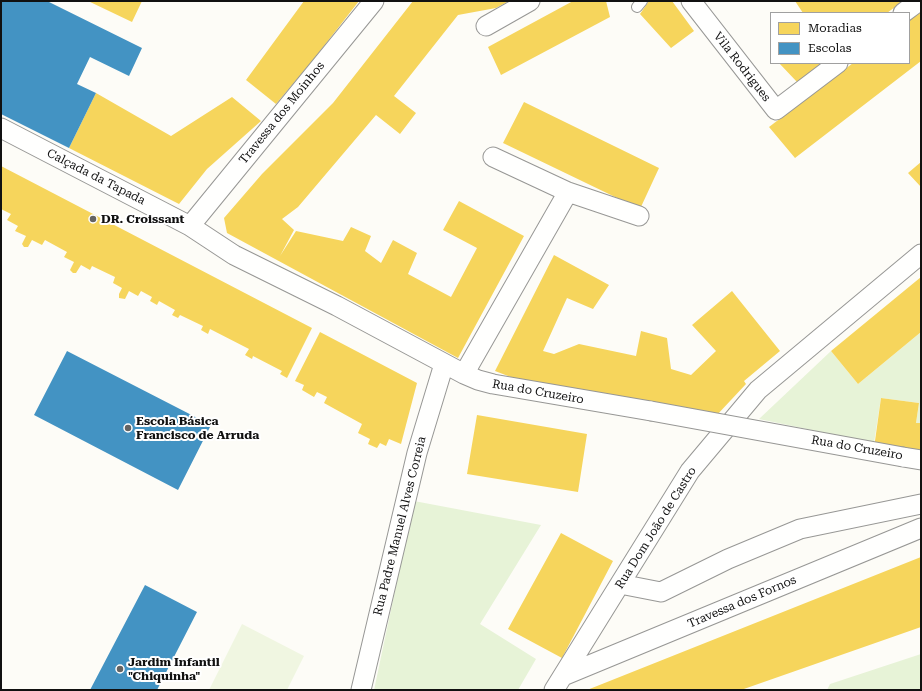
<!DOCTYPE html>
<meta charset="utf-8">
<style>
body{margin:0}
#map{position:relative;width:922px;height:691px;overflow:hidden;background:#fdfcf7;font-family:"Roboto Serif",serif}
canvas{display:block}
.frame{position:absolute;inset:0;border:2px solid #111;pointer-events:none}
.legend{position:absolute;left:770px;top:12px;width:140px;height:52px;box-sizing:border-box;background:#fff;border:1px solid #a0a0a0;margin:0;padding:5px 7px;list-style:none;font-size:12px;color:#111}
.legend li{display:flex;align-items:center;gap:8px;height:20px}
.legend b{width:20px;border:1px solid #a0a0a0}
</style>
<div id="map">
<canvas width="922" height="691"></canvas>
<div class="frame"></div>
<ul class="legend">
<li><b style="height:11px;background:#f6d55c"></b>Moradias</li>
<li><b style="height:11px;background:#4393c3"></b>Escolas</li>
</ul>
</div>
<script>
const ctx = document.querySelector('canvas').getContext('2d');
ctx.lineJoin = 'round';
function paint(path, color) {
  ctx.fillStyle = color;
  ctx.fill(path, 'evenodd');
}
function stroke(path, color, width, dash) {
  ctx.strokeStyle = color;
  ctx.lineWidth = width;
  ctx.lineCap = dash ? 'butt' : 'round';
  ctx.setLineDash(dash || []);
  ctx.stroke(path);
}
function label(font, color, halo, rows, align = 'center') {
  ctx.font = font + ' "Roboto Serif",serif';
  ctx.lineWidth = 4;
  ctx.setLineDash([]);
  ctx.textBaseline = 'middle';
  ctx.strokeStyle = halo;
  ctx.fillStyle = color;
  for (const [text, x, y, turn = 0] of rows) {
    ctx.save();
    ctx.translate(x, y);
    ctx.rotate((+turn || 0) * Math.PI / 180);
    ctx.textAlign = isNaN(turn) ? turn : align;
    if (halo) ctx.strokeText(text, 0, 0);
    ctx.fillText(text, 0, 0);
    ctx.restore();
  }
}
const green = new Path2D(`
 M921 332V423H916L919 403 881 398 874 443 759 419 831 351 858 384Z
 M414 501 541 525 480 624 536 659 518 690H374Z
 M921 654V690H827L830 684Z`);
const pitch = new Path2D(`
 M242 624 304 656 287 690H209Z`);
const homes = new Path2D(`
 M88 1H142L132 22Z
 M304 1H359L313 60 276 104 246 80Z
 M413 1H509L496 8 458 15 394 96 416 113 400 134 376 115 298 207 282 219 294 230 280 256 296 231 343 241 351 227 371 236 365 251 381 263 393 240 417 253 408 274 451 297 477 248 443 230 459 201 524 236 458 358 227 233 224 218 262 174 333 103Z
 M573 1H606L610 17 501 75 488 47Z
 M649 1H672L694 31 671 48 640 14Z
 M795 1H903L887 13H803Z
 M921 11V61L795 158 769 127 853 63H909V20Z
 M779 63H822L797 82Z
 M96 93 171 136 232 97 261 121 207 169 179 204 69 148Z
 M524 102 659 168 640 209 503 143Z
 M921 162V187L908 173Z
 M1 166 312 328 287 378 280 374 282 371 253 356 252 359 245 355 249 349 210 329 208 334 201 330 203 326 180 315 178 318 172 315 175 310 159 301 157 305 150 301 152 297 141 291 138 296 129 291 125 299 119 298V294L122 288 113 283 115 277 92 266 90 270 81 265 76 273H73L70 270 74 262 64 257 67 252 45 240 42 245 32 240 28 247H24L22 244 26 236 15 231 18 226 7 220 11 214 1 209Z
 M554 255 609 285 593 309 567 298 543 351 554 354 579 344 636 356 641 331 667 338 671 369 691 375 716 351 692 325 732 291 780 351 744 381 746 384 716 416 529 384 495 371Z
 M921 277V332L858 384 831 351Z
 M320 332 417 383 401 444 389 439 386 446 380 443 377 448 368 444 370 439 358 433 362 424 324 403 327 397 317 392 314 397 302 390 304 385 295 381Z
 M881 398 919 403 916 423H921V456L874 448Z
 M477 415 587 434 578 492 467 474Z
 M561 533 613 561 562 658 508 629Z
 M921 557V627L741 690H587Z`);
const schools = new Path2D(`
 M1 1H47L142 48 129 76 90 57 77 84 96 93 69 148 1 114Z
 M67 351 211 425 178 490 34 415Z
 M145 585 197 612 157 690H90Z`);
const service = new Path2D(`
 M637 7 642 1`);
const minor = new Path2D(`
 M691 1 776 110 838 63
 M903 13 919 1
 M486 26 530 1
 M1 128 190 226 234 255 337 306 464 374 478 380 493 384 651 411
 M568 192 639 216
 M190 226 374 1
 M464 374 568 192 493 157
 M903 457 921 460
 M620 584 661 592 728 559 800 529 921 504
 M563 676 921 528
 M361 690 417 453 444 364
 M554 690 690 471 758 390 921 254`);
const minorBridge = new Path2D(`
 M651 411 903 457`);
const markers = [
 [93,219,4,"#646362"],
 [128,428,4,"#646362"],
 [120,669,4,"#646362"]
];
const streetNames = [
 ["Vila Rodrigues",742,67,52],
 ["Travessa dos Moinhos",282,113,-51],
 ["Calçada da Tapada",96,177,27],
 ["Rua do Cruzeiro",538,392,10],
 ["Rua do Cruzeiro",857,448,10],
 ["Rua Padre Manuel Alves Correia",400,526,-76],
 ["Rua Dom João de Castro",656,528,-58],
 ["Travessa dos Fornos",742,602,-23]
];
const poiNames = [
 ["DR. Croissant",101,219],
 ["Escola Básica",136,421],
 ["Francisco de Arruda",136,435],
 ["Jardim Infantil",128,662],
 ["\"Chiquinha\"",128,676]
];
paint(green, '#e7f3d7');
paint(pitch, '#f0f6e1');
paint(homes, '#f6d55c');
paint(schools, '#4393c3');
stroke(service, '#979795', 12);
stroke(minor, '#979795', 21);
stroke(service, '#fffffe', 10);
stroke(minor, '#fffffe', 19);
stroke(minorBridge, '#979795', 21, []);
stroke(minorBridge, '#fffffe', 19);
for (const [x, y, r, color] of markers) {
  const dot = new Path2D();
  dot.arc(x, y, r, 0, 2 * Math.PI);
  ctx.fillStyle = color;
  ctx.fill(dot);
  stroke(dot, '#fff', 1.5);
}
label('12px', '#111', '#fff', streetNames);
label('bold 12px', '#111', '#fff', poiNames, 'left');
</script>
